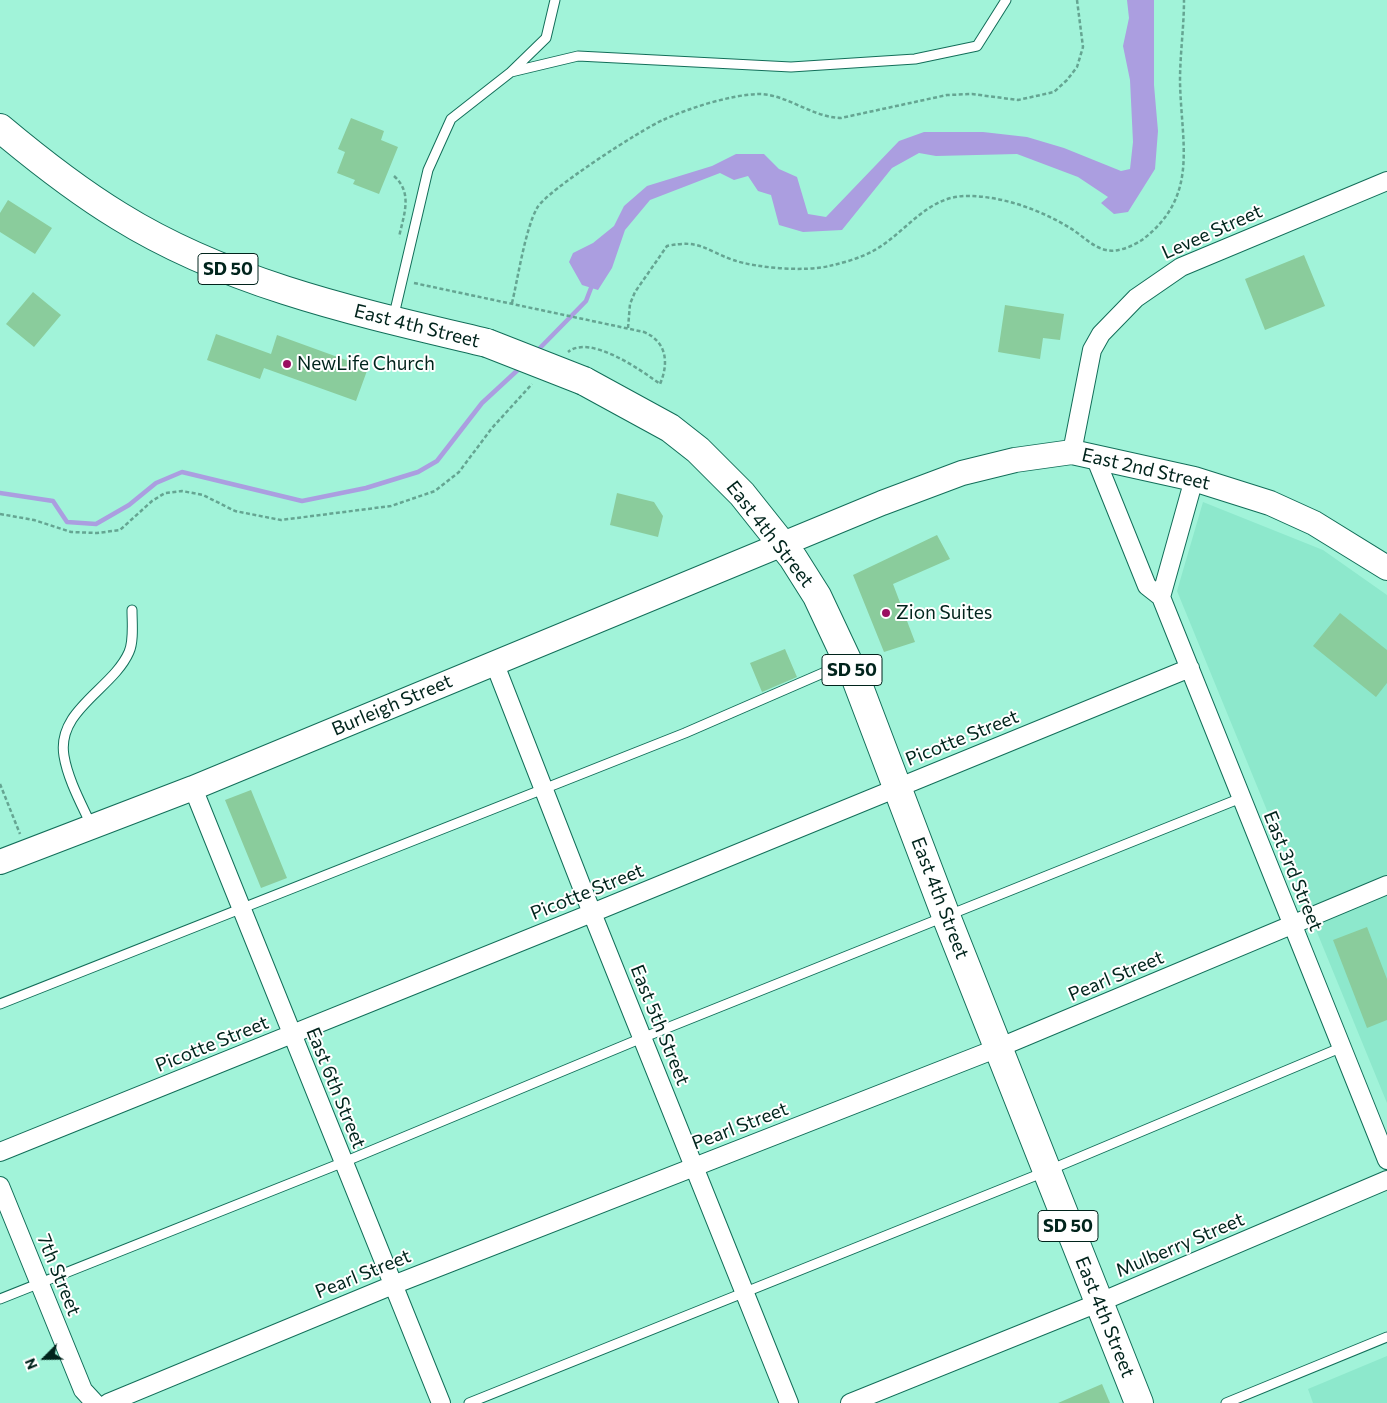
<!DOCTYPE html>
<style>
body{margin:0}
#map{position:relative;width:1387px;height:1403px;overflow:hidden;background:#a1f3d9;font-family:Commissioner,sans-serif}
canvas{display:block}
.north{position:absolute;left:20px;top:1333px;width:50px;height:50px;-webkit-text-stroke:4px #fff;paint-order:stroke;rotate:247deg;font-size:14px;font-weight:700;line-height:20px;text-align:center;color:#01241c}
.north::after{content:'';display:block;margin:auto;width:18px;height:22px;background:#01241c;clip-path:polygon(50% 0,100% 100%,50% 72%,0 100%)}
</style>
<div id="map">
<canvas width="1387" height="1403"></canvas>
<div class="north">N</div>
</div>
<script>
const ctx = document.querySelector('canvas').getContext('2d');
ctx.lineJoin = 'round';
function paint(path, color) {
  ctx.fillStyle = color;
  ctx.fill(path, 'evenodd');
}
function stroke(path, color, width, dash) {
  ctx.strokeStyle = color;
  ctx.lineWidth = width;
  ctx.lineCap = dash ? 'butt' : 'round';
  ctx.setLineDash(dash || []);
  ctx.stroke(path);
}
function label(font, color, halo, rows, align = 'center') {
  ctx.font = font + ' Commissioner,sans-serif';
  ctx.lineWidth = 4;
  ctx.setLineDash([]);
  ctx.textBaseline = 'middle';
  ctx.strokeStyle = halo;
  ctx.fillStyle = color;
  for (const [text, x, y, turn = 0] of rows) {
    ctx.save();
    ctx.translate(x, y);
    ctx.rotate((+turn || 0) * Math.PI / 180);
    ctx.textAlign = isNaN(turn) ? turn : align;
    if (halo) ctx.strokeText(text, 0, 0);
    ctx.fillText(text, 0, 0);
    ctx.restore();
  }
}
const built = new Path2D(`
 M1203 502 1323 550 1387 595V1103L1177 591Z
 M1387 1356V1403H1313L1308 1389Z`);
const water = new Path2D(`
 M1127 0H1154V85L1158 131 1155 169 1128 212 1114 214 1101 203 1108 197 1078 177 1017 154 936 156 919 153 892 168 842 230 803 232 779 225 771 195 758 191 748 176 734 180 720 173 650 200 625 230 612 268 598 290 582 285 569 262 573 253 593 243 614 226 624 206 647 186 712 166 736 154H764L779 169 797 177 808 214 826 217 899 141 924 132H983L1027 137 1064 148 1121 171 1130 169 1133 142 1130 80 1123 46 1129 18Z`);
const stream = new Path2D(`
 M536 352 586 301 591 288
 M0 493 53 501 67 522 96 524 129 505 156 483 182 472 302 501 366 488 418 472 437 461 482 403 521 367`);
const building = new Path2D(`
 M351 118 384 131 381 140 398 147 379 194 353 184 355 180 337 173 345 152 338 149Z
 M8 200 52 228 35 254 0 232V213Z
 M1304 255 1325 306 1265 330 1245 279Z
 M33 292 61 315 34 347 6 324Z
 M1005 305 1064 314 1060 340 1043 338 1040 359 998 352Z
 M216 334 271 354 277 335 368 368 356 401 264 368 260 379 207 360Z
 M617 493 654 502 663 516 658 537 610 525Z
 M937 535 950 559 893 584 915 642 884 652 853 575Z
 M1340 613 1387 650V683L1376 697 1313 646Z
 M785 649 797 677 762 692 750 663Z
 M251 790 287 878 261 888 225 800Z
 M1367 927 1387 979V1020L1367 1028 1333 940Z
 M1102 1384 1110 1403H1058Z`);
const path = new Path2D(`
 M394 176C413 193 404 214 399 237
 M414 283 644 332C667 342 669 363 660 384 641 370 590 334 568 352
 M512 303C518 278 525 230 537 208 546 191 642 129 663 120 689 108 730 95 758 94 787 94 811 117 841 118L947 95 972 94 1018 100 1054 92 1067 80 1077 67 1083 47 1077 0
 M628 328 630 304 635 292 667 246C700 239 705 250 733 260 757 268 805 272 829 266 843 263 860 258 873 251 905 234 927 195 968 196 1002 196 1041 210 1070 228 1082 235 1092 247 1106 250 1117 253 1133 246 1142 240 1200 196 1181 144 1180 81 1180 54 1184 27 1184 0
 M0 514 34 520 71 532 97 533 120 530 152 501 165 493 182 491 203 495 235 511 281 520 391 506 435 491 459 472 492 428 532 384
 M0 784 20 834`);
const lane = new Path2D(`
 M511 72 578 56 791 67 915 59 977 46 1006 0
 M393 319 428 170 451 119 511 72 546 38 555 0
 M92 827C82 805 68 780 64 756 56 710 113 689 129 652 134 641 132 622 132 610
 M0 1004 685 733 846 663
 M0 1299 344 1162 642 1038 1241 798
 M469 1403 1047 1171 1340 1048
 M1226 1403 1387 1337`);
const street = new Path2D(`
 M1072 452 1092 350 1101 334 1136 298 1181 267 1387 181
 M1095 457 1147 586 1161 597 1387 1160
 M1161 597 1194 479
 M494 662 592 913 789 1403
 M193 788 441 1403
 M0 1152 592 913 1190 668
 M0 1186 83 1390 95 1403
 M108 1403 393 1285 998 1048 1387 885
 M850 1403 1098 1303 1387 1180`);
const secondary = new Path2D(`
 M0 862 193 788 882 503 962 473 1015 460 1072 452 1194 479 1270 503 1314 523 1387 568`);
const highway = new Path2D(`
 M0 128C37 159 78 191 119 216 230 285 361 313 487 343
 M584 381 670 428 698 450 742 494 793 558 817 596 856 679 946 916 1139 1403`);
const highwayBridge = new Path2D(`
 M487 343 584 381`);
const markers = [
 [287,364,5,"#9a0f61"],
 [886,613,5,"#9a0f61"]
];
const shields = [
 [228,269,60],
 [852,670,60],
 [1068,1226,60]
];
const shieldNames = [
 ["SD 50",228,269],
 ["SD 50",852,670],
 ["SD 50",1068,1226]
];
const streetNames = [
 ["Levee Street",1212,232,-24],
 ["East 4th Street",417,326,14],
 ["East 2nd Street",1146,469,13],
 ["East 4th Street",770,534,52],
 ["Burleigh Street",392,705,-23],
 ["Picotte Street",962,738,-22],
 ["East 3rd Street",1293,871,68],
 ["Picotte Street",587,892,-22],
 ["East 4th Street",940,898,69],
 ["Pearl Street",1116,976,-23],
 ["East 5th Street",660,1025,68],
 ["Picotte Street",212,1044,-22],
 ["East 6th Street",336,1088,68],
 ["Pearl Street",740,1126,-21],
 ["Mulberry Street",1180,1245,-23],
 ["Pearl Street",363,1274,-22],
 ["7th Street",59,1275,68],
 ["East 4th Street",1105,1317,68]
];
const poiNames = [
 ["NewLife Church",297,364],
 ["Zion Suites",896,613]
];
paint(built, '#8de8cc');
paint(water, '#ab9ee0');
stroke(stream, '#ab9ee0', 4.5);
paint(building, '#8acc9c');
stroke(lane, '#126e59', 11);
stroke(street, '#126e59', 20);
stroke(secondary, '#126e59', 26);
stroke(highway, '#126e59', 30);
stroke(path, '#65a592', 2.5, [4, 2.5]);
stroke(lane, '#fff', 9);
stroke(street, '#fff', 18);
stroke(secondary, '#fff', 24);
stroke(highway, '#fff', 28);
stroke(highwayBridge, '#126e59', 30, []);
stroke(highwayBridge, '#fff', 28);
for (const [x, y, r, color] of markers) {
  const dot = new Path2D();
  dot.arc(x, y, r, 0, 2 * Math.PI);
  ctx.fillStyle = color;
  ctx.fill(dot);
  stroke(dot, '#fff', 2);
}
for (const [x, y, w] of shields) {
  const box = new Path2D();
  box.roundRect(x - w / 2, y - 15.5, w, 31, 4);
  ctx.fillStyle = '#fff';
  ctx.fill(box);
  stroke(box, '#01241c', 1);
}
label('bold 18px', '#01241c', null, shieldNames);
label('19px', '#01241c', '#fff', streetNames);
label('19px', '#01241c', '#fff', poiNames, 'left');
</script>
